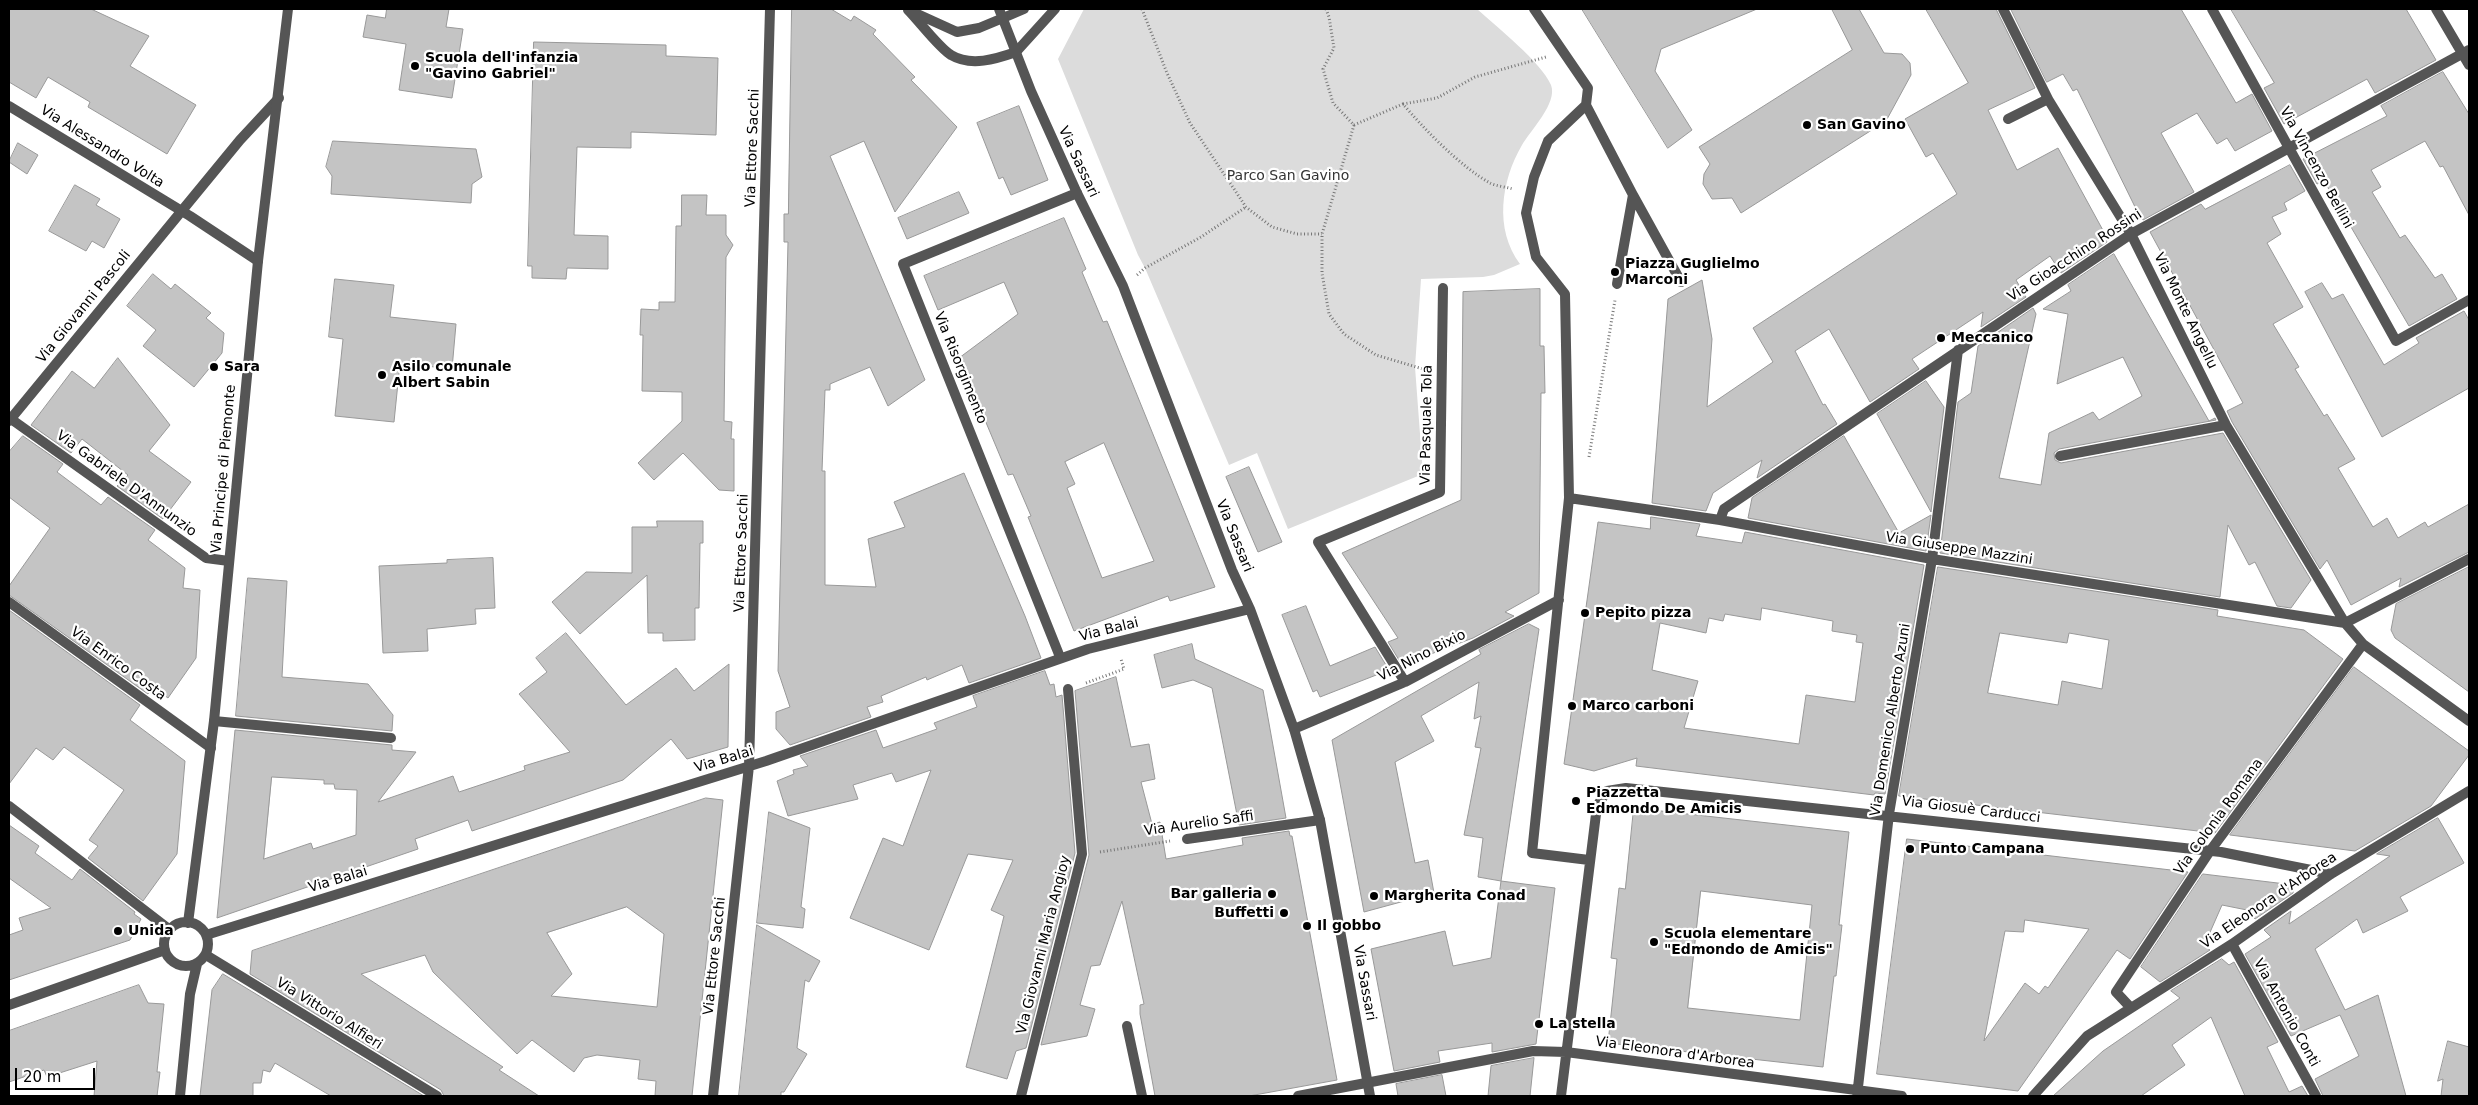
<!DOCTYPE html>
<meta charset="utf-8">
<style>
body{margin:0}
#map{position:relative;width:2478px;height:1105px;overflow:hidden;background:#fff;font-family:"DejaVu Sans",sans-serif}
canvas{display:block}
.frame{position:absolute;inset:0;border:10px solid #000;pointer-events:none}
.scale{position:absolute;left:15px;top:1068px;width:80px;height:22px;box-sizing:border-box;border:2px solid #000;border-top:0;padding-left:6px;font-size:15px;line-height:18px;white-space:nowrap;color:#000;-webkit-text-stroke:4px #fff;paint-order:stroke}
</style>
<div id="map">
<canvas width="2478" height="1105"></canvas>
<div class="frame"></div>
<div class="scale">20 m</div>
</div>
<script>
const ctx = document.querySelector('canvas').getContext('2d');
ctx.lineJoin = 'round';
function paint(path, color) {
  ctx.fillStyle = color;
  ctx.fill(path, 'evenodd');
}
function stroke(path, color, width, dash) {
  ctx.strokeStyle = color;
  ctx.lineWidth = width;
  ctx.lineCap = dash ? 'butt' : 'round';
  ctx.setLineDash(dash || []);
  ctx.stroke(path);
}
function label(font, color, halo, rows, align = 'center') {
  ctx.font = font + ' "DejaVu Sans",sans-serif';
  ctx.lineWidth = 4.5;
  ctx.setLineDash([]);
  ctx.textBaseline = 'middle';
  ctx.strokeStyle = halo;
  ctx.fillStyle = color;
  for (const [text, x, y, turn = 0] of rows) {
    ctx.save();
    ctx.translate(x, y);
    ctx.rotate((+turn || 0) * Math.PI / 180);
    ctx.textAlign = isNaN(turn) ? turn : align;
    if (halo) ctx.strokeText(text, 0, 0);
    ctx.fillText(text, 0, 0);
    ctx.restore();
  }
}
const green = new Path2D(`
 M1084 9H1477C1497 27 1541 62 1551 85 1558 103 1530 131 1522 145 1501 181 1494 229 1520 264L1494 275 1483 277 1421 279 1415 367 1423 474 1288 529 1257 453 1229 465 1145 268 1138 255 1058 59Z`);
const building = new Path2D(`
 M9 9H91L149 36 130 66 196 105 167 154 88 107 90 102 48 77 36 98 9 82Z
 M387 9H449L446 27 463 29 452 98 399 90 406 44 363 37 367 15 385 18Z
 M792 9H831L851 21 854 16 876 30 873 34 915 77 911 80 957 127 895 212 864 141 830 156 925 380 888 406 870 367 830 384V390H825L822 471H825V585L876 587 868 539 905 527 894 502 964 473 1025 616 1041 658 969 683 962 665 927 680 926 677 881 696 883 702 867 707 871 717 790 745 776 729V712L790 707 778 671 788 242H784V214H788Z
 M1582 9H1757L1661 49 1655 71 1692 130 1668 148Z
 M1832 9H1859L1884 53 1902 54 1910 63 1911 75 1886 121 1741 213 1732 198 1712 199 1703 184 1704 174 1710 164 1699 147 1852 50Z
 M1926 9H1996L2035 88 1988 110 2017 170 2058 148 2105 234 2103 235 2107 242 2061 273 2050 256 2016 280 2026 297 1981 327 1983 312 1912 359 1919 369 1870 402 1829 329 1795 351 1823 405 1825 404 1837 424 1757 478 1762 460 1713 493 1706 511 1652 503 1668 299 1702 280 1712 339 1707 407 1773 362 1753 328 1957 194 1933 153 1926 157 1905 119 1968 83Z
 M2011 9H2181L2236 103 2252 94 2272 131 2235 151 2227 138 2217 144 2197 113 2161 133 2194 192 2143 220 2138 213 2077 89 2073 91 2063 74 2047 82Z
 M2231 9H2406L2436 60 2375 93 2367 79 2284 124 2264 88 2274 83Z
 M534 42 666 45V56L718 58 716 135 631 132V148L577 147 574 235 608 236V269L567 268 566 279 532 278V266H528Z
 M2443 72 2469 114V215L2443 166 2440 167 2425 141 2371 170 2381 187 2372 192 2400 238 2405 235 2435 278 2442 274 2457 299 2409 326 2324 181 2317 184 2303 159 2387 116 2381 106Z
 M1019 106 1048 180 1011 195 1003 177 999 179 977 123Z
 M333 141 476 149 482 177 472 184 471 203 331 194 332 176 326 167Z
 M18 143 38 155 27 174 9 162Z
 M2290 165 2305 191 2284 203 2287 210 2272 217 2281 234 2267 243 2303 307 2273 324 2299 367 2295 369 2324 416 2327 414 2355 459 2338 468 2373 527 2387 518 2398 538 2425 522 2428 527 2469 504V552L2399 587 2401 578 2351 605 2327 560 2320 569 2232 422 2227 411 2243 403 2150 232 2201 204 2205 209Z
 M75 185 100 199 96 205 120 219 104 248 92 241 86 251 49 231Z
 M959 192 969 213 907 239 898 218Z
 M682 195H707L706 215H726V235L733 245 726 257 724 421 732 422 731 439H734V491L719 490 683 453 654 480 638 463 682 421V392L642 391 643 335H640L641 309 659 310V302H675L676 226H681Z
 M1064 218 1086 269 1082 272 1103 322 1107 321 1215 587 1170 601 1168 596 1074 631 1028 517 1031 516 1013 474 1008 475 959 358 1018 314 1004 282 938 310 924 276ZM1104 443 1154 561 1102 578 1067 488 1075 484 1065 462Z
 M2114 254 2209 421 2215 418 2216 420 2059 449 2054 453 2055 460 2061 463 2223 433 2311 580 2291 608 2277 606 2255 562 2249 565 2228 525 2220 597 1940 553 1958 402 1971 393 1978 346 2033 308 2036 314 1999 478 2041 485 2049 433 2093 412 2099 420 2142 396 2123 357 2057 384 2068 314 2043 309 2071 291 2068 285Z
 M153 274 171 289 175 284 211 313 206 318 224 333 222 353 194 387 143 346 156 330 127 306Z
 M335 279 394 285 390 317 456 324 452 369 400 363 394 422 335 416 343 339 329 337Z
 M2322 283 2332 299 2343 294 2384 365 2419 343 2416 338 2464 311 2469 320V388L2382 437 2305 292Z
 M1540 289V346H1544L1545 393H1541L1539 593 1505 612 1514 616 1473 638 1402 665 1388 642 1398 638 1342 553 1461 500 1463 292Z
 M118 358 170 425 149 451 191 482 163 519 117 486 128 475 82 439 71 453 31 425 72 371 94 388Z
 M1926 381 1944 407 1931 512 1877 414Z
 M23 436 63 464 57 472 101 505 108 497 155 530 148 540 185 568 183 588 200 590 196 658 168 698 153 687 148 694 9 595V586L50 528 9 497V452Z
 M1844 436 1899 533 1931 515 1926 551 1748 518 1752 498Z
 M1249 467 1282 542 1258 552 1226 477Z
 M1651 517 1700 524 1696 536 1742 543 1745 532 1924 565 1885 794 1875 793 1874 795 1636 766 1637 758 1594 771 1564 764 1598 522 1650 529ZM1762 608 1833 621 1832 631 1857 635 1856 642 1863 643 1855 702 1806 695 1799 744 1684 728 1698 681 1652 670 1660 623 1706 633 1709 618 1723 621 1725 614 1760 620Z
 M657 521H703V543H700L699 608H695V640L663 641V633H648L647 575 580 634 552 602 586 572 632 573V527H657Z
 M493 558 495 608 475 609 476 624 427 629 428 651 383 653 379 566 447 563V560Z
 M1938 567 2218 610 2217 616 2304 630 2343 659 2215 833 1899 796ZM2000 633 2067 643 2069 633 2109 640 2102 689 2062 681 2058 705 1988 693Z
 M2469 567V692L2395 638 2391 630 2396 604Z
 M248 578 287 581 282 677 368 684 393 715 392 731 236 716Z
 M1306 606 1330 666 1375 647 1389 670 1320 697 1317 690 1313 692 1282 615Z
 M9 610 140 705 130 720 185 761 177 854 143 901 88 858 98 846 89 840 124 790 64 747 53 760 36 748 9 784Z
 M1529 624 1539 629 1501 881 1555 888 1536 1044 1492 1052V1043L1438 1051 1440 1062 1394 1071 1371 949 1445 931 1453 966 1491 958 1501 881 1478 877 1483 838 1464 835 1481 748 1475 747 1481 716 1474 719 1479 682 1421 716 1434 741 1395 762 1415 863 1428 860 1434 893 1364 912 1332 740 1481 654 1479 650Z
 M566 633 626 705 676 668 694 691 729 664 728 747 687 759 671 739 623 780 472 831 468 820 415 839 418 849 217 918 235 730 392 745V750L416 752 378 802 453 776 459 792 525 770 524 766 570 752 519 694 547 672 536 658ZM272 777 324 780V784H334L335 789 357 790 356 835 313 849 311 843 264 859Z
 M1192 644 1195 659 1263 690 1286 818 1239 825 1212 688 1193 680 1162 688 1154 655Z
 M2354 667 2469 751V755L2431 806 2355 851 2230 835Z
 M1045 671 1050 685 1054 684 1056 697 1062 695 1075 853 1026 1048 1016 1051 1007 1079 966 1067 1004 916 991 910 1013 860 968 854 929 950 850 918 883 838 903 846 931 770 896 782 892 773 853 785 858 799 788 816 777 781 794 774 793 770 808 766 800 756 876 730 883 748 937 729 934 723 977 707 973 696Z
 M1116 677 1131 747 1149 744 1155 779 1141 782 1152 824 1160 822 1166 859 1243 845 1242 838 1289 831 1290 836H1292L1337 1080 1249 1096H1155L1140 1014V1005L1144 1004 1122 901 1100 965 1091 966 1080 1005 1095 1009 1087 1036 1041 1045 1089 855 1075 691Z
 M706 798 723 800 692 1096H655L656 1081 638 1079 640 1060 597 1055 584 1058 574 1072 532 1040 517 1054 433 972 425 955 361 974 503 1067 499 1070 539 1096H444L441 1090 250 974 252 951ZM627 907 664 934 657 1007 551 996 572 974 547 933Z
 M1634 808 1849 832 1839 925H1842L1836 976H1834L1823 1067 1608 1043 1617 959 1611 958 1619 888 1625 889ZM1701 891 1812 905 1800 1020 1688 1008Z
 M769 812 810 828 801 907 805 909 803 928 757 923Z
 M2438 818 2464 863 2400 897 2408 911 2363 933 2357 919 2315 949 2345 1010 2378 995 2406 1096H2323L2315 1079 2359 1056 2340 1015 2291 1036 2245 954 2271 937 2264 930 2291 911 2289 924 2390 856 2377 854Z
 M9 825 39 846 35 853 72 880 80 869 135 912 134 914 141 919 130 940 9 980V935L23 930 19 918 51 908 9 878Z
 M1907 839 2188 872 2130 959 2117 950 2018 1091 1877 1074ZM2025 920 2089 929 2048 988 2045 986 2039 994 2025 983 1984 1041 2005 931 2023 932Z
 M2203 874 2294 885 2293 893 2255 919 2247 910 2222 905 2204 946 2210 950 2160 982 2141 967Z
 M757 925 820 961 809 982 805 980 797 1048 807 1054 784 1092H781V1096H739Z
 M2222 959 2229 965 2234 962 2278 1042 2267 1047 2289 1092 2302 1086 2308 1096H2245L2211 1017 2172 1045 2185 1065 2141 1096H2053L2103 1051 2180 998 2171 991Z
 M223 974 424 1096H331L275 1063 270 1072 263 1070 261 1083H253V1096H200L212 990Z
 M139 985 148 1003 164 1004 157 1072H160L157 1096H94L97 1061 47 1077 44 1070 9 1082V1031Z
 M2448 1041 2469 1047V1096H2441L2443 1079 2438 1081Z
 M1534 1058 1530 1096H1488L1491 1066Z
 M1442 1075 1446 1096H1398L1396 1084Z`);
const path = new Path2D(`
 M1142 9 1167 73 1190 123 1246 207 1272 227 1297 234H1322
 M1326 9 1329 17 1334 48 1323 69 1333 103 1354 125 1403 104C1424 129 1461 167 1490 183 1496 186 1506 187 1513 189
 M1403 104 1437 98 1475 77 1546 57
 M1354 125 1322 234V273L1329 314 1344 334 1376 355 1423 369
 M1137 275 1145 268 1201 237 1246 207
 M1589 457 1615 300
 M1086 683 1124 669 1121 659
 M1100 852 1170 841`);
const minor = new Path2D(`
 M1534 9 1588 88 1586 105
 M2003 9 2048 99 2131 234 2226 425 2345 623 2363 644 2469 721
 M2212 9 2396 341 2469 300
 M2436 9 2469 65
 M1003 18 1024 9
 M1016 52 1055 9
 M1586 105 1548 141 1534 177 1526 213 1536 257 1565 294 1569 498 1532 853 1589 860
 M1586 105 1633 195 1617 284
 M9 106 190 216 258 261
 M2008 119 2048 99
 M1633 195 1681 282
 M11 419 206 558 229 561
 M9 421 240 140 279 98
 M2060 456 2226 425
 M1569 498 1720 520 1932 559 2345 623
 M1720 520 1724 509 2131 234 2469 50
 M9 602 211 748
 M2345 623 2469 559
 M1060 657 903 264 1077 193
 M1405 682 1318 542 1440 492 1443 288
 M214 721 391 738
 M1294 729 1405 682 1559 600
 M9 806 170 930
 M1187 839 1320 820
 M2232 944 2316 1096
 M206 955 437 1096
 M2131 1008 2116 992 2210 851 2363 644
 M1127 1026 1142 1096
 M1021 1096 1082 854 1068 689
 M1298 1096 1533 1051 1566 1052 1902 1096
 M1561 1096 1597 806 1607 791 1626 788 2221 852 2331 874
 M1857 1096 1889 814 1932 559 1958 350
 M2033 1096 2087 1036 2232 944 2331 874 2469 791`);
const tertiary = new Path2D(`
 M999 9 1031 91 1077 193 1123 286 1232 570 1250 609 1294 729 1320 820 1370 1096
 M908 10C918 20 940 49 951 55 971 67 996 59 1016 52
 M913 12 957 32 979 28 1003 18
 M164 944a22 22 0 1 1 44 0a22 22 0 1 1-44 0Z
 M188 923 214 721 258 261 288 9
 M206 935 766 761 1088 649 1250 609
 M9 1005 165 950
 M180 1096 190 994 197 964
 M713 1096 749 766 770 9`);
const markers = [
 [415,66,5,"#000"],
 [1807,125,5,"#000"],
 [1615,272,5,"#000"],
 [1941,338,5,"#000"],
 [214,367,5,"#000"],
 [382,375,5,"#000"],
 [1585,613,5,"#000"],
 [1572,706,5,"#000"],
 [1576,801,5,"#000"],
 [1910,849,5,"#000"],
 [1272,894,5,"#000"],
 [1374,896,5,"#000"],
 [1284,913,5,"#000"],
 [1307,926,5,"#000"],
 [118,931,5,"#000"],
 [1654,942,5,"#000"],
 [1539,1024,5,"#000"]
];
const poiNames = [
 ["Scuola dell'infanzia",425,58],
 ["\"Gavino Gabriel\"",425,74],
 ["San Gavino",1817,125],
 ["Piazza Guglielmo",1625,264],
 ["Marconi",1625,280],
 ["Meccanico",1951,338],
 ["Sara",224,367],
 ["Asilo comunale",392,367],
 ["Albert Sabin",392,383],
 ["Pepito pizza",1595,613],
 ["Marco carboni",1582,706],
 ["Piazzetta",1586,793],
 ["Edmondo De Amicis",1586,809],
 ["Punto Campana",1920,849],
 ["Bar galleria",1262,894,"right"],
 ["Margherita Conad",1384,896],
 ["Buffetti",1274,913,"right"],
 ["Il gobbo",1317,926],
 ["Unida",128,931],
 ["Scuola elementare",1664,934],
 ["\"Edmondo de Amicis\"",1664,950],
 ["La stella",1549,1024]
];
const streetNames = [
 ["Via Alessandro Volta",102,147,32],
 ["Via Ettore Sacchi",753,148,-88],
 ["Via Sassari",1078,162,65],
 ["Via Vincenzo Bellini",2316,168,61],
 ["Via Gioacchino Rossini",2075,256,-33],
 ["Via Giovanni Pascoli",84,307,-51],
 ["Via Monte Angellu",2185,311,64],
 ["Via Risorgimento",960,368,68],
 ["Via Pasquale Tola",1427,425,-89],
 ["Via Principe di Piemonte",224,469,-85],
 ["Via Gabriele D'Annunzio",126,484,36],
 ["Via Sassari",1234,536,68],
 ["Via Giuseppe Mazzini",1959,549,9],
 ["Via Ettore Sacchi",742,553,-88],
 ["Via Balai",1109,630,-14],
 ["Via Nino Bixio",1422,656,-27],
 ["Via Enrico Costa",118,664,36],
 ["Via Domenico Alberto Azuni",1891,720,-81],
 ["Via Balai",724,760,-17],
 ["Via Giosuè Carducci",1971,810,7],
 ["Via Colonia Romana",2219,817,-54],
 ["Via Aurelio Saffi",1199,824,-8],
 ["Via Balai",338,880,-17],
 ["Via Eleonora d'Arborea",2269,901,-34],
 ["Via Giovanni Maria Angioy",1044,945,-76],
 ["Via Ettore Sacchi",715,956,-84],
 ["Via Sassari",1364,983,80],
 ["Via Antonio Conti",2286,1013,61],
 ["Via Vittorio Alfieri",329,1014,32],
 ["Via Eleonora d'Arborea",1675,1053,8]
];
const parkNames = [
 ["Parco San Gavino",1288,176]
];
paint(green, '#dcdcdc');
paint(building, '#c4c4c4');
stroke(building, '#999', 1);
stroke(path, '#777', 3, [1, 2.5]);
stroke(minor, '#555', 10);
stroke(tertiary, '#555', 10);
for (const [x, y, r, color] of markers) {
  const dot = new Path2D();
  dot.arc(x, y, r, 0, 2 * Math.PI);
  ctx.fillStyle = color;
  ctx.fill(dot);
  stroke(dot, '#fff', 2);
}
label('bold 14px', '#000', '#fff', poiNames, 'left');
label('14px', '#000', '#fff', streetNames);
label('14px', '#333', '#fff', parkNames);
</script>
